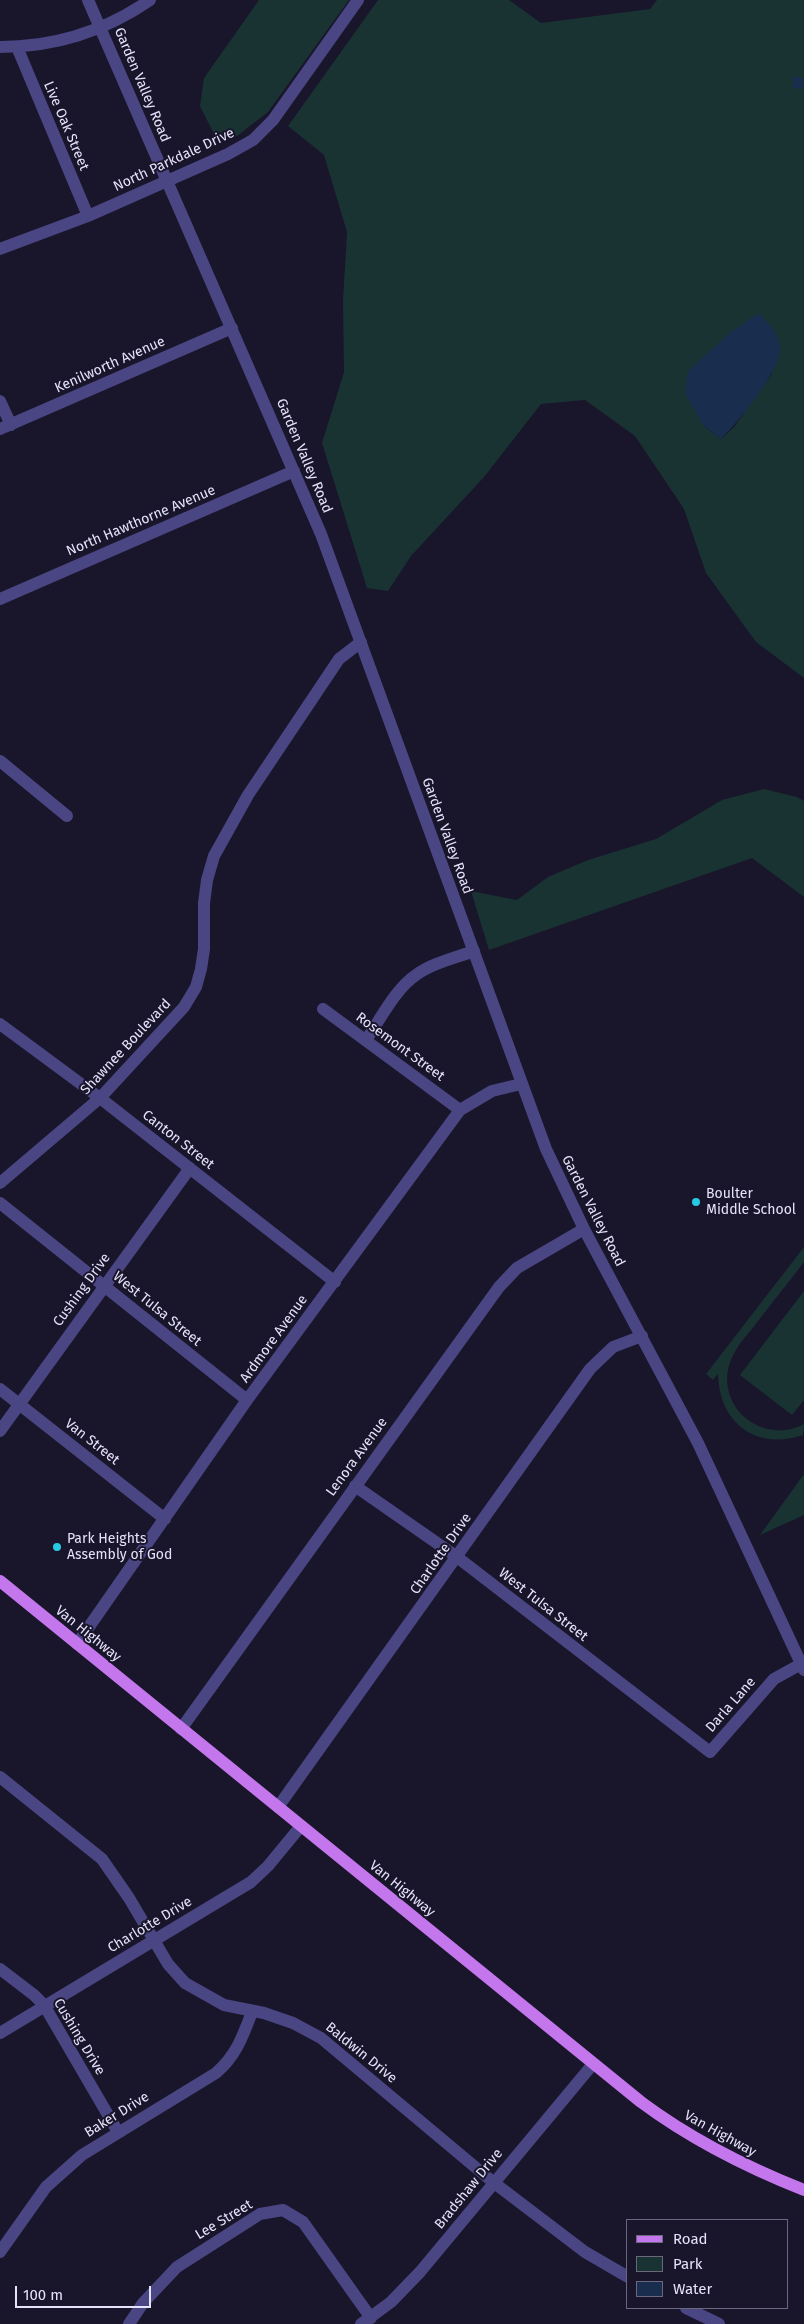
<!DOCTYPE html>
<style>
body{margin:0}
#map{position:relative;width:804px;height:2324px;overflow:hidden;background:#19152a;font-family:"Fira Sans",sans-serif}
canvas{display:block}
.legend{position:absolute;left:626px;top:2219px;width:162px;height:90px;box-sizing:border-box;background:#19152a;border:1px solid #6b677e;margin:0;padding:6px 9px;list-style:none;font-size:15px;color:#e5e2fb}
.legend li{display:flex;align-items:center;gap:10px;height:25px}
.legend b{width:25px;border:1px solid #6b677e}
.scale{position:absolute;left:15px;top:2286px;width:136px;height:22px;box-sizing:border-box;border:2px solid #e5e2fb;border-top:0;padding-left:6px;font-size:15px;line-height:18px;white-space:nowrap;color:#e5e2fb;-webkit-text-stroke:4px #19152a;paint-order:stroke}
</style>
<div id="map">
<canvas width="804" height="2324"></canvas>
<ul class="legend">
<li><b style="height:6px;background:#c477ed"></b>Road</li>
<li><b style="height:14px;background:#193333"></b>Park</li>
<li><b style="height:14px;background:#192d4f"></b>Water</li>
</ul>
<div class="scale">100 m</div>
</div>
<script>
const ctx = document.querySelector('canvas').getContext('2d');
ctx.lineJoin = 'round';
function paint(path, color) {
  ctx.fillStyle = color;
  ctx.fill(path, 'evenodd');
}
function stroke(path, color, width, dash) {
  ctx.strokeStyle = color;
  ctx.lineWidth = width;
  ctx.lineCap = dash ? 'butt' : 'round';
  ctx.setLineDash(dash || []);
  ctx.stroke(path);
}
function label(font, color, halo, rows, align = 'center') {
  ctx.font = font + ' "Fira Sans",sans-serif';
  ctx.lineWidth = 4;
  ctx.setLineDash([]);
  ctx.textBaseline = 'middle';
  ctx.strokeStyle = halo;
  ctx.fillStyle = color;
  for (const [text, x, y, turn = 0] of rows) {
    ctx.save();
    ctx.translate(x, y);
    ctx.rotate((+turn || 0) * Math.PI / 180);
    ctx.textAlign = isNaN(turn) ? turn : align;
    if (halo) ctx.strokeText(text, 0, 0);
    ctx.fillText(text, 0, 0);
    ctx.restore();
  }
}
const green = new Path2D(`
 M259 0H349L268 112 237 136 219 144 200 106 204 78Z
 M378 0H509L541 23 650 9 657 0H804V678L756 642 706 573 684 509 635 436 585 400 541 404 484 477 411 556 388 591 367 588 322 443 344 372 343 300 347 232 324 155 288 126ZM773 372 734 427 721 439 703 425Z
 M764 789 797 797 804 801V897L752 858 489 950 471 891 517 900 548 877 588 860 656 839 722 800Z
 M804 1247V1262C788 1283 771 1304 755 1325 746 1336 736 1347 731 1360 721 1383 731 1411 753 1423 768 1432 788 1433 804 1424L803 1435C756 1451 719 1423 718 1374L713 1380 706 1374Z
 M804 1291V1400L792 1415 740 1375Z
 M804 1474V1515L760 1535Z`);
const water = new Path2D(`
 M796 76 804 79 802 89 793 88 792 84 795 82 792 79Z
 M759 313C768 323 780 334 780 349 780 371 737 424 721 439L703 425 685 393 688 371 731 332Z`);
const minor = new Path2D(`
 M88 0 321 534 546 1149 584 1229 698 1443 804 1670
 M0 47C54 47 105 31 150 0
 M17 47 88 216
 M0 249 88 216 228 154 253 140 273 120 358 0
 M0 401 11 425
 M0 429 232 328
 M0 599 294 471
 M0 761 67 816
 M323 1009 460 1110
 M0 1024 100 1098 335 1282
 M366 1040C380 1020 396 988 416 975 432 963 455 958 474 951
 M0 1183 100 1098 184 1007 196 987 201 969 204 949V903L207 880 214 856 248 795 339 659 361 642
 M0 1203 247 1400
 M0 1389 165 1519
 M0 1431 190 1168
 M355 1486 457 1557 710 1752 774 1679 801 1664
 M77 1644 247 1400 460 1110 492 1091 521 1084
 M181 1729 499 1287 517 1268 584 1229
 M0 1777 102 1859 129 1898 168 1964 185 1983 224 2005 264 2013 293 2023 321 2038 493 2182 585 2252 628 2277
 M278 1807 590 1369 613 1347 642 1336
 M0 1969 34 1995 44 2005 118 2132
 M0 2033 251 1882 268 1866 301 1826
 M0 2252 46 2187 82 2155 216 2073C236 2056 243 2036 252 2012
 M686 2308 719 2324
 M129 2324 143 2303 177 2267 260 2214 283 2210 303 2222 371 2318
 M361 2324 391 2302 420 2272 593 2064`);
const major = new Path2D(`
 M0 1581 641 2102C692 2140 746 2167 804 2190`);
const markers = [
 [696,1202,5,"#26cae3"],
 [57,1547,5,"#26cae3"]
];
const streetNames = [
 ["Garden Valley Road",142,85,67],
 ["Live Oak Street",66,126,67],
 ["North Parkdale Drive",174,160,-25],
 ["Kenilworth Avenue",110,365,-24],
 ["Garden Valley Road",304,456,67],
 ["North Hawthorne Avenue",141,521,-23],
 ["Garden Valley Road",447,836,70],
 ["Shawnee Boulevard",126,1047,-47],
 ["Rosemont Street",400,1047,36],
 ["Canton Street",178,1140,38],
 ["Garden Valley Road",593,1211,63],
 ["Cushing Drive",82,1290,-54],
 ["West Tulsa Street",157,1309,39],
 ["Ardmore Avenue",274,1339,-54],
 ["Van Street",92,1442,38],
 ["Lenora Avenue",357,1457,-54],
 ["Charlotte Drive",441,1554,-55],
 ["West Tulsa Street",543,1605,38],
 ["Van Highway",88,1634,39],
 ["Darla Lane",731,1705,-49],
 ["Van Highway",402,1889,39],
 ["Charlotte Drive",150,1925,-31],
 ["Cushing Drive",79,2037,59],
 ["Baldwin Drive",361,2053,39],
 ["Baker Drive",117,2115,-32],
 ["Van Highway",720,2134,29],
 ["Bradshaw Drive",469,2189,-51],
 ["Lee Street",224,2220,-31]
];
const poiNames = [
 ["Boulter",706,1194],
 ["Middle School",706,1210],
 ["Park Heights",67,1539],
 ["Assembly of God",67,1555]
];
paint(green, '#193333');
paint(water, '#192d4f');
stroke(minor, '#4a4683', 12);
stroke(major, '#c477ed', 12);
for (const [x, y, r, color] of markers) {
  const dot = new Path2D();
  dot.arc(x, y, r, 0, 2 * Math.PI);
  ctx.fillStyle = color;
  ctx.fill(dot);
  stroke(dot, '#19152a', 2);
}
label('14px', '#e5e2fb', '#19152a', streetNames);
label('14px', '#e5e2fb', '#19152a', poiNames, 'left');
</script>
